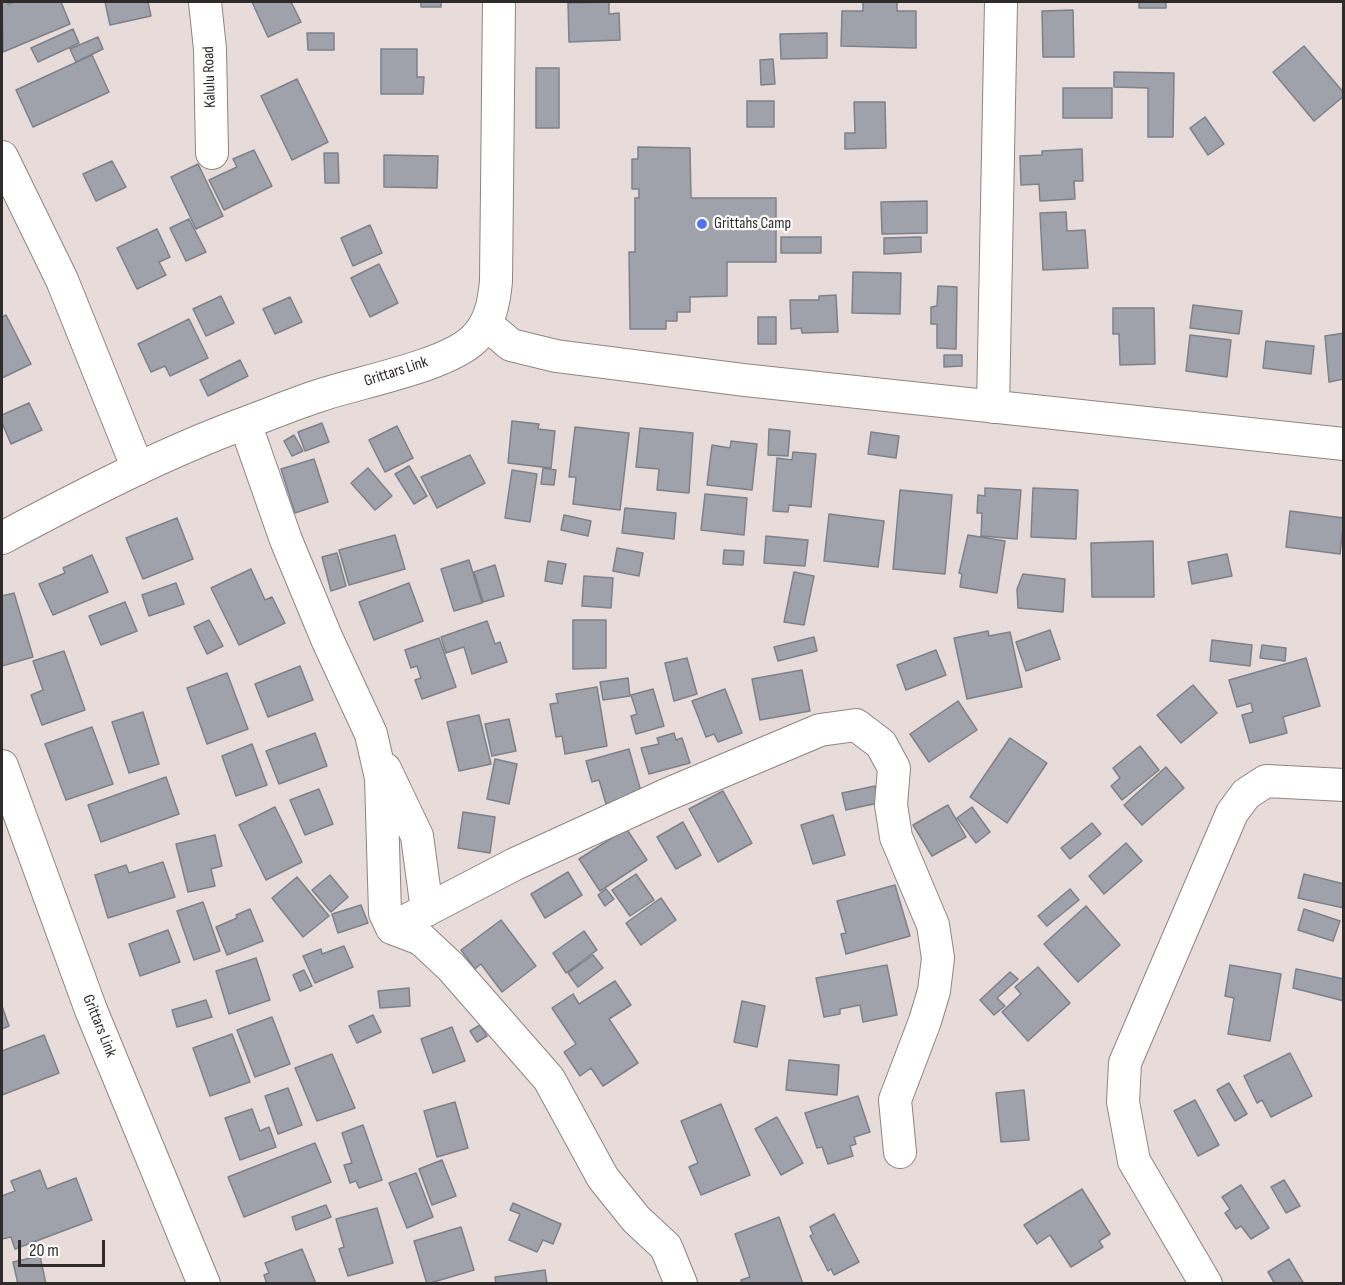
<!DOCTYPE html>
<style>
body{margin:0}
#map{position:relative;width:1345px;height:1285px;overflow:hidden;background:#e7dcd9;font-family:"Sofia Sans Condensed",sans-serif}
canvas{display:block}
.frame{position:absolute;inset:0;border:3px solid #2f2b2a;pointer-events:none}
.scale{position:absolute;left:18px;top:1240px;width:87px;height:27px;box-sizing:border-box;border:3px solid #2f2b2a;border-top:0;padding-left:8px;font-size:18px;line-height:21px;white-space:nowrap;color:#2f2b2a;-webkit-text-stroke:4px #fff;paint-order:stroke}
</style>
<div id="map">
<canvas width="1345" height="1285"></canvas>
<div class="frame"></div>
<div class="scale">20 m</div>
</div>
<script>
const ctx = document.querySelector('canvas').getContext('2d');
ctx.lineJoin = 'round';
function paint(path, color) {
  ctx.fillStyle = color;
  ctx.fill(path, 'evenodd');
}
function stroke(path, color, width, dash) {
  ctx.strokeStyle = color;
  ctx.lineWidth = width;
  ctx.lineCap = dash ? 'butt' : 'round';
  ctx.setLineDash(dash || []);
  ctx.stroke(path);
}
function label(font, color, halo, rows, align = 'center') {
  ctx.font = font + ' "Sofia Sans Condensed",sans-serif';
  ctx.lineWidth = 4.5;
  ctx.setLineDash([]);
  ctx.textBaseline = 'middle';
  ctx.strokeStyle = halo;
  ctx.fillStyle = color;
  for (const [text, x, y, turn = 0] of rows) {
    ctx.save();
    ctx.translate(x, y);
    ctx.rotate((+turn || 0) * Math.PI / 180);
    ctx.textAlign = isNaN(turn) ? turn : align;
    if (halo) ctx.strokeText(text, 0, 0);
    ctx.fillText(text, 0, 0);
    ctx.restore();
  }
}
const building = new Path2D(`
 M2 2H7L8 4 15 2H61L70 24 3 52Z
 M105 2H148L151 16 110 25Z
 M252 2H291L301 22 268 37Z
 M421 2H441V7H421Z
 M609 2V14L619 13 620 40 569 42 568 3Z
 M863 2H897V11H916V48L841 46 842 11H863Z
 M1139 2H1166V8H1139Z
 M1073 10 1074 57H1043L1042 11Z
 M73 29 79 43 38 62 31 48Z
 M307 33H334V50H308Z
 M827 33V58L781 59 780 34Z
 M98 37 103 49 76 62 70 49Z
 M1304 46 1344 93V96L1314 121 1273 72Z
 M381 49H417V77H424L423 94H381Z
 M92 55 109 92 33 127 16 90Z
 M773 59 775 84 761 85 760 60Z
 M536 68H559V128H536Z
 M1114 72 1174 73 1173 137H1148V88L1114 87Z
 M297 79 328 142 292 160 261 96Z
 M1063 88H1112V118H1063Z
 M747 101H774V127H747Z
 M854 102H885L886 148 845 149V133H855Z
 M1205 117 1224 144 1208 155 1190 128Z
 M638 147 690 148 691 198H776V262H727V296L690 297V312H677V321H666V329H630L629 252H635V198H639V189H632V159H638Z
 M1082 149 1083 181H1074L1075 199 1040 201 1039 184 1021 185 1020 156 1042 155V151Z
 M254 150 272 186 224 210 209 180 237 167 233 159Z
 M324 153H338L339 183H325Z
 M384 155 438 156 437 188 384 187Z
 M112 161 126 187 96 201 83 174Z
 M198 164 223 216 196 229 171 177Z
 M927 201V233L882 234 881 202Z
 M1066 212 1067 231 1085 230 1088 268 1043 270 1040 213Z
 M189 219 206 252 186 261 170 228Z
 M370 225 382 253 353 266 341 238Z
 M157 229 170 257 159 262 166 275 137 289 117 248Z
 M781 237H821V253H781Z
 M921 237V252L884 254V238Z
 M379 264 398 303 370 317 351 278Z
 M853 272 901 273 900 314 852 313Z
 M938 286 957 287 956 349 937 348V324H931V307L937 306Z
 M836 295 838 332 802 333 801 328 791 329 790 300H819V296Z
 M221 296 234 323 206 336 193 309Z
 M290 297 302 322 275 334 263 309Z
 M1193 305 1242 311 1239 334 1190 328Z
 M1113 308H1154L1155 364 1120 365 1119 334H1113Z
 M6 315 31 364 2 378V317Z
 M758 317H776V344H758Z
 M189 319 208 358 170 376 165 366 151 372 138 344Z
 M1344 333V379L1329 382 1325 336Z
 M1190 335 1231 340 1227 377 1186 371Z
 M1266 341 1314 346 1311 374 1263 368Z
 M944 355H962V366L944 367Z
 M240 360 248 376 208 396 200 380Z
 M29 403 42 430 11 444 2 423V415Z
 M512 421 539 424 538 429 555 431 551 468 508 463Z
 M322 423 329 442 305 451 298 432Z
 M397 426 413 458 385 472 369 440Z
 M575 427 629 433 620 510 573 504 576 477H569Z
 M640 428 693 433 689 493 657 490 659 469 636 467Z
 M769 429 790 431 788 456 768 455Z
 M871 432 899 436 896 458 868 454Z
 M294 435 303 451 292 456 284 441Z
 M731 441 757 444 752 490 707 485 712 445 730 448Z
 M793 452 816 454 811 507 789 505 788 512 773 511 777 458 792 460Z
 M470 455 485 483 437 508 421 477Z
 M314 459 328 502 295 513 281 469Z
 M409 466 427 496 414 504 395 474Z
 M368 468 392 496 375 510 351 483Z
 M543 468 556 470 554 485 541 484Z
 M512 470 537 474 530 522 505 518Z
 M985 488 1021 490 1017 539 981 536 982 513H977L978 495 985 496Z
 M1033 488 1078 490 1076 539 1031 537Z
 M900 490 952 495 945 574 893 569Z
 M705 494 747 498 744 535 701 530Z
 M625 508 676 513 674 539 622 533Z
 M1290 511 1344 518 1340 554 1286 547Z
 M829 514 884 521 878 567 824 561Z
 M564 515 591 521 588 536 561 530Z
 M177 518 193 559 143 579 126 538Z
 M395 535 405 569 349 585 339 550Z
 M968 535 1005 541 997 593 960 587 962 574 959 573Z
 M766 536 808 540 805 566 764 563Z
 M1153 541 1154 597H1092L1091 543Z
 M617 548 643 553 639 576 613 571Z
 M724 550 744 551 743 565 723 564Z
 M337 553 346 586 331 591 322 557Z
 M1227 554 1232 576 1192 584 1188 562Z
 M92 555 108 592 53 615 39 584 65 573 63 568Z
 M469 560 482 603 454 611 441 569Z
 M548 561 566 564 562 584 545 581Z
 M495 565 504 596 483 602 474 572Z
 M251 569 265 600 272 597 285 623 239 645 211 588Z
 M794 572 814 576 804 625 784 622Z
 M1023 574 1065 579 1063 612 1018 608 1017 589Z
 M584 576 613 578 611 608 582 606Z
 M176 583 184 604 149 616 142 595Z
 M409 583 423 621 374 640 359 602Z
 M14 593 33 657 2 666V596Z
 M125 602 137 631 101 645 89 616Z
 M209 620 223 646 207 654 194 627Z
 M573 620H606V668L573 669Z
 M487 621 495 644 500 642 507 662 472 674 464 647 446 653 441 637Z
 M1050 630 1060 659 1026 671 1016 642Z
 M988 631 989 636 1010 632 1022 687 967 699 954 638Z
 M814 637 817 651 778 661 774 647Z
 M439 638 456 687 422 699 415 680 421 678 417 666 411 668 405 650Z
 M1212 640 1252 645 1250 666 1210 661Z
 M1262 645 1286 648 1285 661 1260 658Z
 M936 650 946 675 906 690 897 665Z
 M64 651 85 710 42 725 31 695 43 690 33 661Z
 M687 658 697 694 674 701 665 663Z
 M1306 658 1320 706 1283 717 1287 733 1250 743 1242 715 1253 712 1251 703 1237 707 1229 680Z
 M300 666 313 700 268 717 255 684Z
 M802 670 810 711 760 720 752 679Z
 M227 673 248 729 207 744 187 688Z
 M628 678 630 696 603 700 600 682Z
 M1193 685 1217 713 1181 743 1157 715Z
 M597 687 607 746 565 754 562 736 556 737 550 704 558 703 556 694Z
 M653 689 664 726 636 734 631 716 637 714 631 695Z
 M725 689 742 733 718 742 714 734 706 737 692 701Z
 M958 701 977 730 929 762 910 734Z
 M143 712 159 764 129 773 112 722Z
 M479 715 491 764 459 771 447 722Z
 M509 719 516 751 492 756 485 724Z
 M92 727 113 784 66 800 45 744Z
 M315 733 327 766 279 784 266 751Z
 M674 733 676 740 682 738 690 763 649 774 641 748 659 744 657 738Z
 M1010 738 1047 763 1007 823 970 797Z
 M252 744 267 785 236 796 222 756Z
 M1140 746 1159 770 1122 800 1111 786 1120 778 1113 768Z
 M629 749 642 795 606 804 599 780 592 782 586 761Z
 M495 759 517 764 509 804 487 799Z
 M1166 767 1184 788 1142 825 1124 805Z
 M166 777 179 814 101 842 88 805Z
 M875 786 878 803 846 810 842 793Z
 M319 789 333 824 305 835 290 800Z
 M723 791 752 843 718 862 689 809Z
 M948 805 966 837 932 856 913 825Z
 M275 807 302 862 266 880 239 825Z
 M972 807 990 832 976 843 957 818Z
 M463 812 495 817 490 853 458 848Z
 M833 815 845 855 813 864 801 825Z
 M683 822 701 855 676 869 657 837Z
 M1092 823 1101 834 1070 859 1061 848Z
 M624 825 647 860 600 891 579 859 612 838 610 834Z
 M215 835 222 866 211 869 215 886 188 892 176 844Z
 M1126 843 1142 861 1104 894 1089 876Z
 M163 862 175 897 108 918 95 875 126 865 129 873Z
 M568 872 582 895 545 918 531 894Z
 M636 874 654 900 630 916 612 890Z
 M1304 874 1344 884V908L1298 898Z
 M330 875 348 897 331 912 312 890Z
 M297 877 329 916 303 937 272 898Z
 M895 885 910 936 846 954 841 934 846 933 837 901Z
 M606 889 614 899 605 906 598 895Z
 M1070 889 1079 900 1047 926 1038 916Z
 M661 898 676 920 641 945 626 923Z
 M203 902 220 951 194 960 177 911Z
 M361 905 368 923 338 933 332 914Z
 M1086 906 1120 945 1078 982 1044 944Z
 M250 909 263 941 227 955 216 927 237 918 236 915Z
 M1304 909 1340 921 1333 941 1298 930Z
 M501 920 536 966 502 992 481 964 475 969 461 950Z
 M168 930 180 962 140 976 129 944Z
 M584 931 597 950 566 973 553 953Z
 M344 946 353 967 315 983 303 956 321 949 322 954Z
 M593 955 603 968 578 987 568 973Z
 M256 958 270 1000 229 1014 216 971Z
 M887 965 897 1015 863 1022 860 1005 840 1009V1014L824 1017 816 978Z
 M1230 965 1281 974 1270 1041 1228 1034 1234 998 1225 996Z
 M1038 967 1070 1003 1028 1041 1002 1012 1021 994 1015 987Z
 M1296 969 1344 979V1001L1293 988Z
 M304 970 312 986 300 991 293 975Z
 M1010 972 1018 979 997 998 1005 1006 994 1015 980 1000Z
 M615 981 631 1005 609 1019 638 1063 603 1086 591 1068 580 1076 564 1052 576 1044 552 1008 573 994 579 1004Z
 M409 988 410 1006 380 1008 378 991Z
 M206 1000 212 1017 177 1027 172 1010Z
 M742 1001 765 1006 757 1047 734 1042Z
 M2 1006 9 1026 2 1029Z
 M373 1015 381 1032 357 1043 349 1026Z
 M272 1017 290 1064 255 1077 237 1030Z
 M480 1025 487 1036 477 1042 470 1031Z
 M452 1027 465 1061 433 1073 421 1039Z
 M232 1034 250 1082 210 1096 193 1048Z
 M44 1035 59 1073 2 1095V1051Z
 M1290 1053 1312 1096 1271 1117 1262 1100 1257 1103 1244 1076Z
 M332 1054 355 1108 317 1121 295 1068Z
 M789 1060 839 1065 837 1095 786 1090Z
 M1229 1083 1247 1114 1235 1121 1217 1090Z
 M288 1088 302 1125 278 1134 265 1096Z
 M1024 1090 1029 1140 1001 1142 996 1093Z
 M858 1096 870 1132 854 1137 856 1144 850 1146 853 1156 828 1164 822 1147 817 1148 805 1113Z
 M1195 1100 1219 1145 1198 1156 1174 1111Z
 M455 1102 468 1148 437 1157 424 1111Z
 M721 1104 750 1175 701 1195 689 1167 698 1163 681 1121Z
 M252 1109 260 1131 269 1127 276 1147 240 1160 225 1118Z
 M777 1117 803 1163 781 1175 755 1129Z
 M363 1125 382 1180 359 1188 356 1181 350 1183 344 1165 352 1163 342 1133Z
 M315 1143 331 1182 244 1217 228 1177Z
 M442 1160 456 1196 432 1205 419 1169Z
 M40 1170 47 1189 76 1178 92 1220 15 1249 11 1237 2 1239V1196L15 1191 11 1181Z
 M416 1173 433 1217 407 1228 389 1183Z
 M1284 1180 1300 1206 1286 1213 1271 1187Z
 M1241 1185 1269 1228 1251 1239 1241 1226 1236 1229 1225 1213 1230 1209 1222 1197Z
 M1082 1189 1110 1234 1099 1241 1103 1247 1071 1267 1050 1235 1037 1244 1024 1225Z
 M513 1203 561 1224 553 1244 543 1240 537 1252 509 1240 520 1214 510 1210Z
 M326 1205 331 1217 296 1230 292 1217Z
 M377 1208 393 1263 348 1276 339 1249 344 1247 336 1219Z
 M834 1214 859 1262 834 1275 831 1269 828 1271 810 1236 813 1234 810 1227Z
 M779 1217 803 1284H742L741 1280 750 1277 735 1234Z
 M461 1227 474 1270 427 1284 414 1241Z
 M302 1249 316 1284H267L264 1275 269 1273 265 1263Z
 M40 1256 46 1284H18L13 1262Z
 M1289 1259 1304 1284H1275L1268 1272Z
 M545 1270 547 1284H496L495 1277Z`);
const minor = new Path2D(`
 M205 2 210 49 212 153
 M2 157 62 280 138 469
 M486 324 511 345 556 356 744 380 1344 444
 M993 407 1001 2
 M245 423 286 540 327 639 371 734 381 778 385 913 392 928 421 939 451 967 549 1079 603 1178 636 1219 666 1247 681 1284
 M2 538C81 496 163 453 248 422 272 413 296 403 321 395 359 382 447 366 474 339 490 324 494 303 496 281L499 2
 M2 766 91 1010 204 1284
 M385 769 417 836 427 910
 M392 928 515 864 666 795 820 730 856 725 881 744 894 768 891 805 896 837 933 925 938 958 934 991 925 1021 895 1100 900 1152
 M1206 1284 1134 1161 1123 1102 1125 1063 1232 813 1246 794 1266 781 1344 785`);
const markers = [
 [702,224,6,"#5473e8"]
];
const streetNames = [
 ["Kalulu Road",210,77,-92],
 ["Grittars Link",396,372,-18],
 ["Grittars Link",99,1026,68]
];
const poiNames = [
 ["Grittahs Camp",714,224]
];
paint(building, '#9fa2ab');
stroke(building, '#7e8189', 1.5);
stroke(minor, '#8e8481', 34);
stroke(minor, '#fff', 32);
for (const [x, y, r, color] of markers) {
  const dot = new Path2D();
  dot.arc(x, y, r, 0, 2 * Math.PI);
  ctx.fillStyle = color;
  ctx.fill(dot);
  stroke(dot, '#fff', 2);
}
label('16px', '#2f2b2a', '#fff', streetNames);
label('16px', '#2f2b2a', '#fff', poiNames, 'left');
</script>
